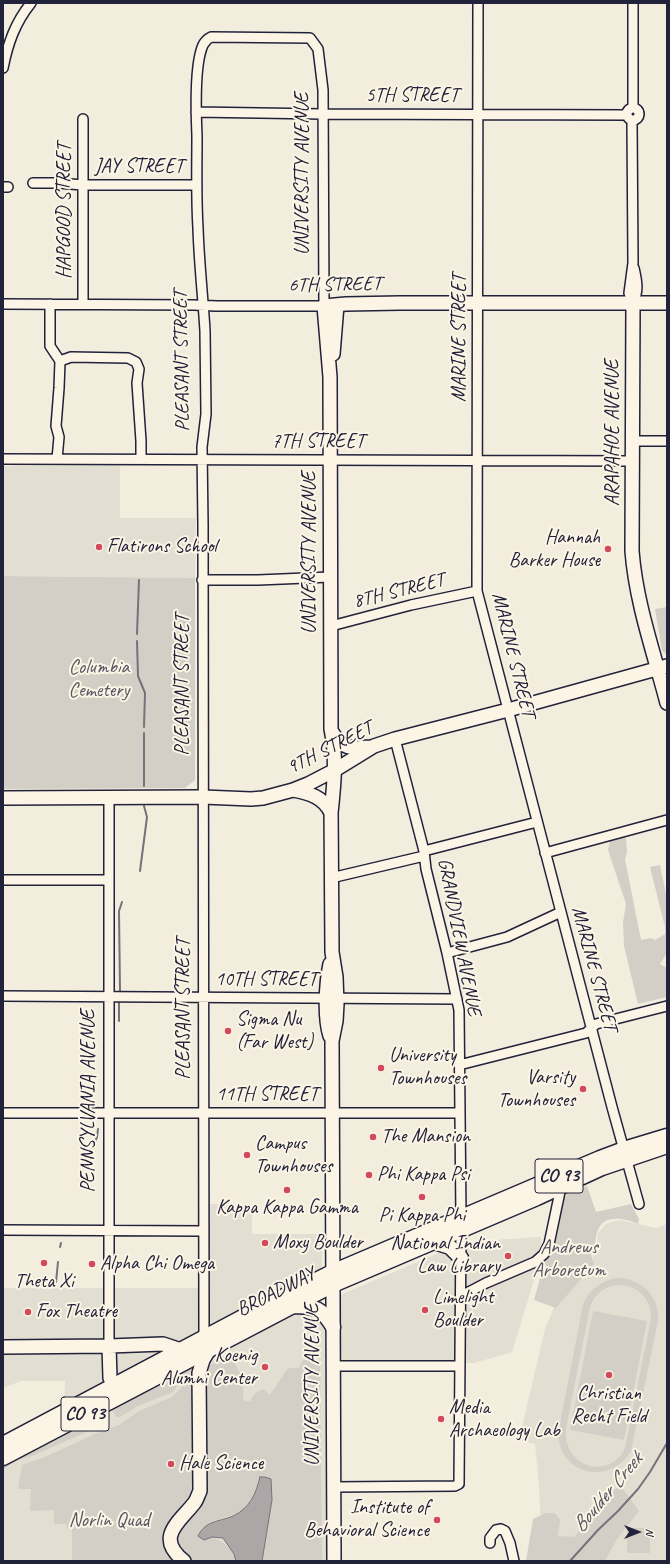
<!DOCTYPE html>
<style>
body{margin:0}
#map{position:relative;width:670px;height:1564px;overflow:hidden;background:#f3edde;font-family:Caveat,sans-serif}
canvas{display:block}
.frame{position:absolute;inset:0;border:4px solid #22223b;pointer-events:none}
.north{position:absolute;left:618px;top:1512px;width:40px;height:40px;-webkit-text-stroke:3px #fcf5e5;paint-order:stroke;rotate:90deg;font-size:11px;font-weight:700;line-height:16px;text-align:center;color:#22223b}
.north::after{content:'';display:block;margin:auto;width:14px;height:18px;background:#22223b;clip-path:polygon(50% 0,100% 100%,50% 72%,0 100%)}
</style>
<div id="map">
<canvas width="670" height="1564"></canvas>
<div class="frame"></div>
<div class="north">N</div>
</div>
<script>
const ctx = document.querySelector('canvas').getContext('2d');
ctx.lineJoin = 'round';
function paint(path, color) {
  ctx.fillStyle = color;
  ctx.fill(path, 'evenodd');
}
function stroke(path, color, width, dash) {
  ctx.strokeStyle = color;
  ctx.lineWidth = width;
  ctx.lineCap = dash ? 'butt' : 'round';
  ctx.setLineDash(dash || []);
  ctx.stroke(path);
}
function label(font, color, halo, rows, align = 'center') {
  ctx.font = font + ' Caveat,sans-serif';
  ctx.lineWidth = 4;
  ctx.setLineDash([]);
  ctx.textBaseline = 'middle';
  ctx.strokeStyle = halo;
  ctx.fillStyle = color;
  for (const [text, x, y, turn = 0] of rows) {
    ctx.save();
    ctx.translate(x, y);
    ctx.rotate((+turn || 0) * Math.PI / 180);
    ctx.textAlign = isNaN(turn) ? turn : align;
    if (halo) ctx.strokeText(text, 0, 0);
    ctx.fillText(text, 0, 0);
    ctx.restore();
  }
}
const built = new Path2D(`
 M120 465V518H196L195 578 3 576V466Z
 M208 1204H252V1234H322V1270L210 1326 208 1321V1312L210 1311 209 1251 207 1247Z
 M619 1220 656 1228 667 1224V1561H542L539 1484 535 1444 519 1440 545 1329 557 1300 590 1264 596 1250 598 1233 606 1224Z
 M541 1237 542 1254 512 1352 474 1363H340L338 1296 450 1248 479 1241Z
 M3 1288H199L198 1333 64 1408 65 1381H21L3 1388Z
 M309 1309 324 1323 325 1327 327 1377 329 1561H3V1463L277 1321 301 1310Z`);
const green = new Path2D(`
 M3 576 195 578V780L185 788 3 789Z
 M667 607V654L662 651 655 609Z
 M613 836 626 838 627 852 625 859 641 940 651 938 655 940 665 934V927L650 867 660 865 667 899V953L660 964 667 968V997L638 1004 624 946 623 922 626 904 608 850 610 839Z
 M587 1186 596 1212 631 1204 639 1219 638 1224C625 1218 604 1214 598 1230 594 1239 597 1245 591 1255L594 1264 556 1308 534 1300 560 1206 567 1194Z
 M617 1278C641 1278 660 1296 658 1321L631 1451C609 1488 554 1473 559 1429L583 1304C589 1290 602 1280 617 1278ZM620 1285C639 1286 651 1299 651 1318L625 1448C610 1481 563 1468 566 1429L590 1307C595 1293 606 1285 620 1285Z
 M593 1311 647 1321 624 1440 570 1430Z
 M227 1355 231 1358 243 1377V1399L246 1401H250L256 1392 263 1389 270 1395 288 1368H299L303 1360H320L322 1561H262L272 1500 260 1477C253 1507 243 1513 213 1521L212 1537C226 1543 231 1548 237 1561H191L179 1549 177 1541 178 1531 198 1503 203 1373C209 1364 218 1360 227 1355Z
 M190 1368 191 1370 177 1386 173 1392 138 1406 120 1417H116L110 1407 179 1371Z
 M191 1378H193L195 1488 192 1499 176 1514 166 1529 176 1561H72V1528H67L66 1524H54V1510L30 1511 31 1489H18L22 1465 45 1457 95 1434 119 1425 139 1411 172 1397Z
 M101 1410 100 1426 32 1456 18 1460 3 1470V1463Z
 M621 1486 639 1511 617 1539 605 1561H526L533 1519 546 1513H555L560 1520 558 1536 574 1537 585 1524 593 1508 605 1495Z
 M627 1528H650V1553H627Z`);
const water = new Path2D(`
 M260 1477H265L271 1479 272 1500 262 1561H236L234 1554 223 1538 212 1537 204 1540 198 1536C206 1520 219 1522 233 1516 250 1508 256 1494 260 1477Z`);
const stream = new Path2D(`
 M137 634 139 580
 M137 641 138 676 145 693 144 727
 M144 786V733
 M140 871 147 817 144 806
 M120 991 119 911 122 902
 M119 1002V1021
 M84 1165 97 1137 98 1129
 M60 1247 61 1243
 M56 1282 58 1262
 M570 1561 598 1530 618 1511 638 1489 650 1472 667 1443`);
const street = new Path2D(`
 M478 3 477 591 612 1107 639 1204
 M3 68C8 43 15 23 31 3
 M627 114a6 6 0 1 1 12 0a6 6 0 1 1-12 0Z
 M633 108V3
 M196 112 322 114 627 115
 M632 121 633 263 629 293 633 303
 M33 183H58L83 185H197
 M3 187H8
 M633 303C639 291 637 281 634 268
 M3 304 193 305C202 305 211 306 220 306H324L323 90 318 49 310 38 211 37C207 39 205 41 203 45 194 65 196 114 197 136 197 167 196 197 198 228 199 262 203 297 205 331L206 414 202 447 203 525 204 1338
 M50 304V346L60 361 59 388 56 426 59 437 57 459
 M83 304V119
 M60 361 71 357 128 358 136 362 139 369 137 383 141 441V459
 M633 441H667
 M3 459 633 461
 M202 580H258L330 577
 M331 626 411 605 477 591
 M395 739 424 851 426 869 447 953 459 1010 461 1218
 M424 851 537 822
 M545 853 667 820
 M331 878 424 856
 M3 880H109
 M447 953 507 937 561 912
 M3 996 457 999
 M459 1065 586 1033 596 1024 667 1006
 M3 1113H459
 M3 1230 204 1231
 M461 1296 486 1283 535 1262 544 1254 549 1244 561 1187
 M109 1346V797
 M333 1366H459
 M334 1487 455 1486 459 1484 461 1229
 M490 1543V1538L496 1530 501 1529 505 1531 510 1543 514 1561`);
const secondary = new Path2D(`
 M633 303 632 551C636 603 654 653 667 703
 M333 354 337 305
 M332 732C343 751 353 748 372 747
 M293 790C309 793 324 797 331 813
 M3 798 203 797 251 799 263 798 293 790 308 784 335 770 374 746 395 739 508 710 667 666
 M331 806 332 952 336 977 337 1004 336 1021 332 1041 334 1561
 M331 813C334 785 337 757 331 729L330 377 324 306 346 304 400 303H667
 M330 964C326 983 324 1017 330 1036
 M109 1346 110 1378 114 1385 123 1389
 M3 1347 109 1346 163 1344 181 1350
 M184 1561C154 1537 180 1522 195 1502 197 1499 198 1495 200 1491L199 1373 203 1360 209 1350`);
const primary = new Path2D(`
 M434 1242 450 1247 461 1258
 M293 1306C315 1306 322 1308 333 1327
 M3 1444 252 1312 332 1272 600 1158 624 1149 667 1136
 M3 1458 333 1285 537 1198 602 1168 667 1146`);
const markers = [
 [99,547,4,"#d1495b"],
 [608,549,4,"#d1495b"],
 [228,1031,4,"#d1495b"],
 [381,1068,4,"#d1495b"],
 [583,1089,4,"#d1495b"],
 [373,1137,4,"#d1495b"],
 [247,1155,4,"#d1495b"],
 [369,1175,4,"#d1495b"],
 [287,1190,4,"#d1495b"],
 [422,1197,4,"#d1495b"],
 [265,1243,4,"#d1495b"],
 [508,1256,4,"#d1495b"],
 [44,1263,4,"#d1495b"],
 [92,1264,4,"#d1495b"],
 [425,1310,4,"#d1495b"],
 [28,1312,4,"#d1495b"],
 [265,1367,4,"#d1495b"],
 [609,1375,4,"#d1495b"],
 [441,1419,4,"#d1495b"],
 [171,1464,4,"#d1495b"],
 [437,1520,4,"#d1495b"]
];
const shields = [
 [559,1176,48],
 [85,1414,48]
];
const shieldNames = [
 ["CO 93",559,1176],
 ["CO 93",85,1414]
];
const streetNames = [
 ["5TH STREET",412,96],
 ["JAY STREET",139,167],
 ["UNIVERSITY AVENUE",303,174,-90],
 ["HAPGOOD STREET",65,211,-90],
 ["6TH STREET",335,285,-1],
 ["MARINE STREET",460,338,-90],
 ["PLEASANT STREET",182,361,-91],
 ["ARAPAHOE AVENUE",613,433,-90],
 ["7TH STREET",318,442],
 ["UNIVERSITY AVENUE",310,553,-90],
 ["8TH STREET",399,591,-14],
 ["MARINE STREET",513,655,76],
 ["PLEASANT STREET",183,685,-90],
 ["9TH STREET",330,748,-27],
 ["GRANDVIEW AVENUE",459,937,79],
 ["MARINE STREET",594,969,75],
 ["10TH STREET",266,980],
 ["PLEASANT STREET",184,1009,-90],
 ["11TH STREET",267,1095],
 ["PENNSYLVANIA AVENUE",89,1101,-90],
 ["BROADWAY",276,1292,-27],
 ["UNIVERSITY AVENUE",313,1385,-90]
];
const poiNames = [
 ["Hannah",600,538,"right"],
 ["Barker House",600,561,"right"],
 ["Flatirons School",107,547],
 ["Sigma Nu",236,1020],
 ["(Far West)",236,1043],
 ["University",389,1056],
 ["Townhouses",389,1079],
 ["Varsity",575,1078,"right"],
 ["Townhouses",575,1101,"right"],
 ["The Mansion",381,1137],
 ["Campus",255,1144],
 ["Townhouses",255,1167],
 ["Phi Kappa Psi",377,1175],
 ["Kappa Kappa Gamma",287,1208,"center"],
 ["Pi Kappa Phi",422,1216,"center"],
 ["Moxy Boulder",273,1243],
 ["National Indian",500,1244,"right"],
 ["Law Library",500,1267,"right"],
 ["Alpha Chi Omega",100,1264],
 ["Theta Xi",44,1282,"center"],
 ["Limelight",433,1298],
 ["Boulder",433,1321],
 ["Fox Theatre",36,1312],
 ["Koenig",257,1356,"right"],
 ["Alumni Center",257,1379,"right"],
 ["Christian",609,1394,"center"],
 ["Recht Field",609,1417,"center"],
 ["Media",449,1408],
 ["Archaeology Lab",449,1431],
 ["Hale Science",179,1464],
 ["Institute of",429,1508,"right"],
 ["Behavioral Science",429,1531,"right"]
];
const parkNames = [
 ["Columbia",99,668],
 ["Cemetery",99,691],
 ["Andrews",569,1248],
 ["Arboretum",569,1271],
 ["Norlin Quad",109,1521]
];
const waterNames = [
 ["Boulder Creek",608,1493,-50]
];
paint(built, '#e3ded2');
paint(green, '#d4cfc6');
paint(water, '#aca7a6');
stroke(water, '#75727b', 1);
stroke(stream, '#75727b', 2);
stroke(street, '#22223b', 12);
stroke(secondary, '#22223b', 16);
stroke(primary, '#22223b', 17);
stroke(street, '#fcf5e5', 9);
stroke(secondary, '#fcf5e5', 13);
stroke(primary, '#fcf5e5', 14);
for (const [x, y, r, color] of markers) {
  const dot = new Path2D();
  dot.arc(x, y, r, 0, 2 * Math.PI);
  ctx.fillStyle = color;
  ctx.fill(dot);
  stroke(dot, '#fcf5e5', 1.5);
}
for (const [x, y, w] of shields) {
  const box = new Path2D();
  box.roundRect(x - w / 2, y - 17, w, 34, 3);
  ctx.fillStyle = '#fcf5e5';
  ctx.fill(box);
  stroke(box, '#22223b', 1);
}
label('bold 19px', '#22223b', null, shieldNames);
label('20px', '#22223b', '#fcf5e5', streetNames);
label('20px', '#22223b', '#fcf5e5', poiNames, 'left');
label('20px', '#575665', '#fcf5e5', parkNames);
label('italic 21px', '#525160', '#fcf5e5', waterNames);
</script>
